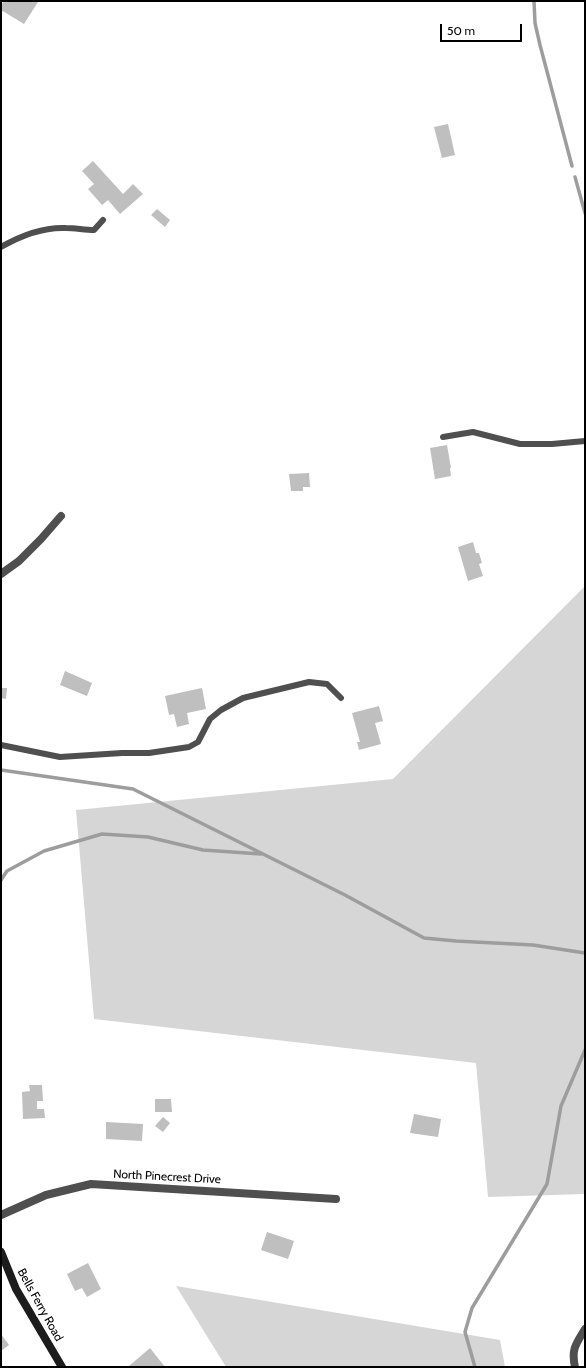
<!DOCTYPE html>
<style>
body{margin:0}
#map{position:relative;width:586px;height:1368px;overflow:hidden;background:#fff;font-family:Cabin,sans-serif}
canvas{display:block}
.frame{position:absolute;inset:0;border:2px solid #000;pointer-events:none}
.scale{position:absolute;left:440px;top:24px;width:82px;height:18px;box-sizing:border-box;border:2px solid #000;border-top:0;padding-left:5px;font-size:12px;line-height:14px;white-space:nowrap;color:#000;-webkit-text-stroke:3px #fff;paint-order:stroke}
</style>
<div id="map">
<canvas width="586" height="1368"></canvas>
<div class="frame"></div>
<div class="scale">50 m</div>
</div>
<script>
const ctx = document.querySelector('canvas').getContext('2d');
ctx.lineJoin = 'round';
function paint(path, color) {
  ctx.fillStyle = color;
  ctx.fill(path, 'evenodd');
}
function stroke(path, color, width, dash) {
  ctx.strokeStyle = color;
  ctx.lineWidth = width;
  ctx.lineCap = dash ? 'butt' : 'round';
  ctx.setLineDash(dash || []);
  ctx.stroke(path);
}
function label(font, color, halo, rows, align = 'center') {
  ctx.font = font + ' Cabin,sans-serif';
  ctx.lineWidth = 4;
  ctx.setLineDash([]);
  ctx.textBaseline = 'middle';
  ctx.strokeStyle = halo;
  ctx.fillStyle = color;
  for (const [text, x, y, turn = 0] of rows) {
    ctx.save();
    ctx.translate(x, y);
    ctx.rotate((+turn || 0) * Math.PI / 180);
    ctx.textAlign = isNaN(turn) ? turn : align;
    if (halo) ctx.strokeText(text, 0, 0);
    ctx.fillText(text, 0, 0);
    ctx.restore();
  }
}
const green = new Path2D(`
 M585 586V1194L488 1197 476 1063 94 1019 76 810 393 779Z
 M176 1286 500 1340 505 1367H226Z`);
const stream = new Path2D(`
 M534 1 535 23 540 45 572 166
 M575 177 585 213
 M1 770 133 789 345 895 424 938 456 941 533 945 585 953
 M1 880 7 871 44 851 102 834 148 837 203 850 261 854
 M475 1367 465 1332 472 1308 547 1184 561 1106 585 1050`);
const building = new Path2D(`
 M4 1H38V2L24 24 1 10V5Z
 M448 124 455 155 442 158 434 127Z
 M93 161 123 194 133 184 143 194 120 214 108 200 102 205 88 189 94 184 82 171Z
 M157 209 170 220 165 227 151 215Z
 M447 445 451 468H450L451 476 435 479 430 448Z
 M309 473 310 487H303V491H291L289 474Z
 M473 542 476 553H479L482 563 479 564 483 576 468 581 458 547Z
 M65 671 92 683 87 696 60 685Z
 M1 688H7L6 699 1 698Z
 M202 688 206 709 187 713 189 724 177 727 174 714 169 715 165 696Z
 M379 706 383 721 375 723 381 744 359 750 357 742H360L352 713Z
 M29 1085H42L43 1101H37V1109H44L45 1118 23 1119 22 1092 30 1091Z
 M155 1099H171L172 1112H155Z
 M414 1114 441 1119 438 1137 410 1133Z
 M163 1117 170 1123 163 1132 155 1126Z
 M106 1122 143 1124 142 1141 106 1139Z
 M267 1232 294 1241 288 1259 261 1250Z
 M88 1263 101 1289 87 1297 82 1288 75 1291 67 1274Z
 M1 1334 9 1345 1 1351Z
 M150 1348 165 1367H130L129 1366Z`);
const lane = new Path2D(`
 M1 247C20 236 44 227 66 228 75 228 85 230 94 230L103 220
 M443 437 473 432 520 444H552L585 441
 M1 745 60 757 122 753H149L189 747 198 742 210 719 221 710 243 698 309 682 327 684 341 698`);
const street = new Path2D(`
 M1 574 19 561 41 539 61 516
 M1 1215 46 1195 91 1184 336 1199
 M575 1367C571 1349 576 1344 585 1329`);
const secondary = new Path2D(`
 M1 1252 16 1289 62 1367`);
const streetNames = [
 ["North Pinecrest Drive",167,1177,3],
 ["Bells Ferry Road",40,1305,61]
];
paint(green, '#d6d6d6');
stroke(stream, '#9d9d9d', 3.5);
paint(building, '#bfbfbf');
stroke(lane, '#4f4f4f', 6);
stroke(street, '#4f4f4f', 8);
stroke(secondary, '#1c1c1c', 8);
label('12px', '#000', '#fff', streetNames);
</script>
